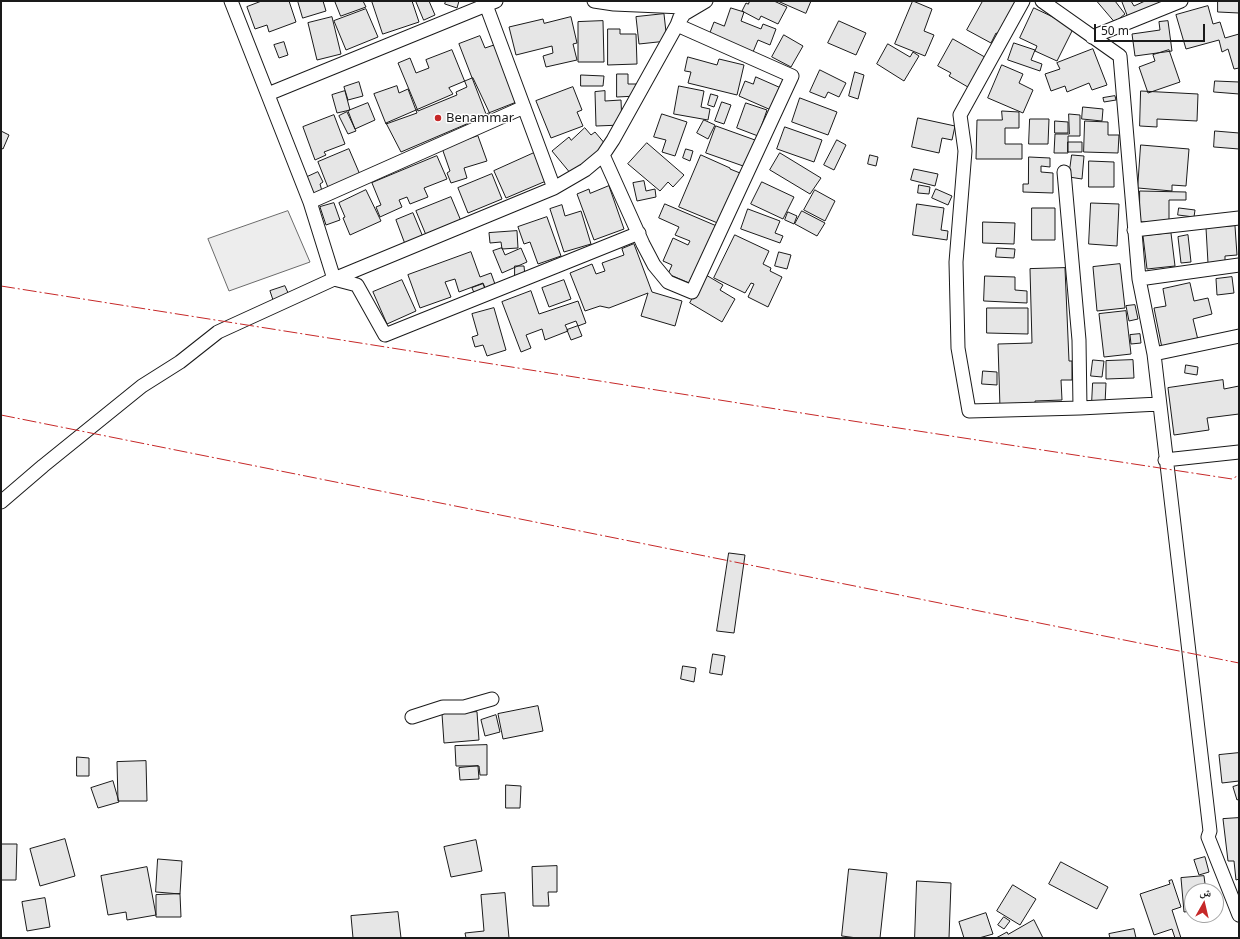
<!DOCTYPE html>
<meta charset="utf-8">
<style>
body{margin:0}
#map{position:relative;width:1240px;height:939px;overflow:hidden;background:#fff;font-family:"Noto Sans","Noto Naskh Arabic",sans-serif}
canvas{display:block}
.frame{position:absolute;inset:0;border:2px solid #1a1a1a;pointer-events:none}
.north{position:absolute;left:1184px;top:883px;width:40px;height:40px;box-sizing:border-box;background:#fff;border:1px solid #a3a3a3;border-radius:50%;rotate:8deg;font-size:11px;font-weight:700;line-height:16px;text-align:center;color:#1a1a1a}
.north::after{content:'';display:block;margin:auto;width:14px;height:18px;background:#c62828;clip-path:polygon(50% 0,100% 100%,50% 72%,0 100%)}
.scale{position:absolute;left:1094px;top:24px;width:111px;height:18px;box-sizing:border-box;border:2px solid #1a1a1a;border-top:0;padding-left:5px;font-size:12px;line-height:14px;white-space:nowrap;color:#1a1a1a;-webkit-text-stroke:3px #fff;paint-order:stroke}
</style>
<div id="map">
<canvas width="1240" height="939"></canvas>
<div class="frame"></div>
<div class="north">ش</div>
<div class="scale">50 m</div>
</div>
<script>
const ctx = document.querySelector('canvas').getContext('2d');
ctx.lineJoin = 'round';
function paint(path, color) {
  ctx.fillStyle = color;
  ctx.fill(path, 'evenodd');
}
function stroke(path, color, width, dash) {
  ctx.strokeStyle = color;
  ctx.lineWidth = width;
  ctx.lineCap = dash ? 'butt' : 'round';
  ctx.setLineDash(dash || []);
  ctx.stroke(path);
}
function label(font, color, halo, rows, align = 'center') {
  ctx.font = font + ' "Noto Sans",sans-serif';
  ctx.lineWidth = 3;
  ctx.setLineDash([]);
  ctx.textBaseline = 'middle';
  ctx.strokeStyle = halo;
  ctx.fillStyle = color;
  for (const [text, x, y, turn = 0] of rows) {
    ctx.save();
    ctx.translate(x, y);
    ctx.rotate((+turn || 0) * Math.PI / 180);
    ctx.textAlign = isNaN(turn) ? turn : align;
    if (halo) ctx.strokeText(text, 0, 0);
    ctx.fillText(text, 0, 0);
    ctx.restore();
  }
}
const green = new Path2D(`
 M288 211 310 262 229 291 208 239Z`);
const building = new Path2D(`
 M262 1H289L296 22 269 32 267 25 255 29 247 7Z
 M298 1H323L326 11 303 18Z
 M335 1H363L366 7 341 16Z
 M372 1H412L419 22 383 34Z
 M416 1H429L435 15 424 20Z
 M446 1H459L457 8 445 4Z
 M750 1H774L787 7 778 24 761 16 759 20 742 11 746 3 748 4Z
 M778 1H811L806 13Z
 M913 1 932 9 924 31 934 35 925 56 895 44Z
 M983 1H1021L1002 36 996 33 991 43 967 30Z
 M1097 1H1115L1125 14 1115 22Z
 M1122 1H1131L1134 6 1145 1H1161L1162 4 1129 19Z
 M1218 1H1239V13L1218 12Z
 M1208 6 1213 24 1220 22 1225 38 1239 34V68L1234 69 1228 49 1222 52 1219 40 1186 49 1176 15Z
 M731 8 744 12 741 21 761 29 763 24 776 29 770 45 758 40 753 52 709 35 714 22 724 26Z
 M1034 8 1074 27 1057 61 1035 51 1037 46 1020 38Z
 M366 9 378 37 346 50 334 21Z
 M664 14 667 41 639 44 636 17Z
 M332 17 341 54 317 60 308 23Z
 M571 17 577 43 573 44 577 60 546 67 543 56 553 53 552 46 516 55 509 27 543 19 544 23Z
 M603 21 604 62H578V22Z
 M839 21 866 33 856 55 828 43Z
 M1168 21 1172 51 1135 56 1132 34 1160 30 1159 22Z
 M608 29H620V34H636L637 64 608 65Z
 M784 35 803 46 791 67 772 57Z
 M480 36 485 48 497 44 519 101 486 114 459 44Z
 M953 39 990 60 973 90 949 76 951 73 938 66Z
 M284 42 288 55 279 58 274 45Z
 M1014 43 1035 50 1031 60 1042 64 1040 71 1008 60Z
 M888 44 910 57 913 52 919 56 904 81 877 64Z
 M1093 49 1107 85 1092 90 1089 83 1067 92 1065 86 1051 91 1045 74 1060 69 1057 63Z
 M452 50 467 87 456 92 457 95 418 111 398 63 410 58 416 73 429 68 426 60Z
 M1169 50 1180 82 1148 93 1139 67 1155 61 1153 55Z
 M688 57 717 65 719 59 744 65 737 95 688 83 691 72 685 71Z
 M1002 65 1023 74 1019 83 1033 90 1023 113 988 98Z
 M820 70 846 83 839 97 828 92 825 98 810 92Z
 M855 72 864 75 858 99 849 96Z
 M617 74H628V84H636L637 96 617 97Z
 M581 75 604 76 603 86H581Z
 M756 77 781 88 771 110 739 96 745 81 753 84Z
 M473 78 490 114 401 152 386 123 453 94 449 88Z
 M1215 81 1239 82V94L1214 92Z
 M359 82 363 96 348 100 344 87Z
 M397 86 399 93 408 89 417 113 386 124 374 94Z
 M679 86 704 91 701 107 710 109 708 120 674 114Z
 M573 87 582 110 577 112 583 126 551 138 536 101Z
 M345 91 350 110 337 113 332 95Z
 M605 91V101L621 100 622 125 596 126 595 92Z
 M1141 91 1198 94 1197 121 1157 119V127L1140 126Z
 M711 94 718 96 714 107 708 105Z
 M1115 96 1116 100 1104 102 1103 98Z
 M800 98 837 112 828 135 792 122Z
 M722 102 731 105 724 124 715 121Z
 M368 103 375 120 355 129 348 111Z
 M746 103 767 110 758 136 737 128Z
 M1083 107 1103 109 1102 121 1082 119Z
 M1002 111 1019 112V128H1005V144H1022V159H976L977 120H1002Z
 M347 112 356 131 348 134 339 116Z
 M662 114 687 122 675 156 662 152 666 140 654 137Z
 M1069 114 1080 115V136H1068V153H1054L1055 134H1069Z
 M334 115 345 144 324 152 326 155 315 160 303 127Z
 M918 118 955 126 952 140 942 138 939 153 912 147Z
 M1030 119H1049L1048 144H1029Z
 M704 120 715 125 708 139 697 133Z
 M1055 121 1068 122V133H1055Z
 M1085 121 1108 122V135H1119L1118 153 1084 152Z
 M716 126 755 140 746 167 706 153Z
 M785 127 822 140 814 162 777 149Z
 M585 128 591 135 595 132 606 145 571 174 552 151 569 137 571 140Z
 M1 131 9 135 3 149 1 148Z
 M1215 131 1239 133V149L1214 147Z
 M478 136 487 161 464 168 467 178 451 183 447 173 450 171 442 148Z
 M837 140 846 145 834 170 824 165Z
 M1068 142H1082V152H1068Z
 M647 143 684 175 673 187 668 182 660 191 628 164Z
 M1141 145 1189 149 1186 186 1172 185V191L1138 188Z
 M349 149 361 177 329 190 318 162Z
 M686 149 693 151 690 161 683 158Z
 M534 153 546 181 506 198 494 171Z
 M780 153 821 178 810 194 770 170Z
 M701 155 730 168V169L740 173 720 224 679 207Z
 M870 155 878 157 876 166 868 164Z
 M1072 155 1084 156 1082 179 1069 177Z
 M437 156 447 179 424 188 428 197 410 204 407 197 399 200 402 207 380 217 376 207 381 205 372 183Z
 M1029 157 1050 158V167L1041 166V172L1053 173V193L1023 192V184H1028Z
 M1089 161 1114 162V187H1089Z
 M914 169 938 174 935 186 911 180Z
 M318 172 323 182 320 184 322 191 312 195 305 178Z
 M492 174 502 199 468 213 458 188Z
 M644 181 646 191 655 189 656 197 637 201 633 183Z
 M762 182 794 197 783 219 751 204Z
 M919 185 930 187 929 194 918 193Z
 M609 186 624 229 594 240 577 194 589 189 590 193Z
 M936 189 952 196 948 205 932 198Z
 M366 190 381 221 350 235 343 218 345 217 339 203Z
 M815 190 835 201 825 221 804 210Z
 M1140 191 1186 192V200H1169V222H1140Z
 M451 197 461 221 426 235 416 211Z
 M334 203 340 220 326 225 320 207Z
 M1091 203 1119 204 1117 246 1089 244Z
 M665 204 719 227 694 285 668 274 672 265 663 261 673 238 688 245 690 241 675 235 679 227 659 218Z
 M917 204 944 208 941 230 948 231 947 240 913 235Z
 M562 205 565 216 581 211 591 244 564 252 550 209Z
 M1032 208H1055V240H1032Z
 M1179 208 1195 210 1194 217 1178 215Z
 M748 209 780 221 775 233 783 236 780 243 741 229Z
 M802 211 825 223 817 236 795 224Z
 M788 212 797 216 794 224 785 220Z
 M413 213 423 237 405 244 396 220Z
 M547 217 561 256 538 264 530 242 524 244 518 227Z
 M983 222 1015 223 1014 244 983 243Z
 M1235 226 1237 255 1225 256V263H1208L1206 228Z
 M517 231 518 248 502 249 501 242 490 243 489 233Z
 M1171 233 1175 266 1147 269 1143 236Z
 M735 235 769 251 763 264 771 268 770 271 782 277 768 307 748 297 754 284 751 283 745 293 714 278Z
 M1188 235 1191 262 1181 263 1178 237Z
 M634 244 652 292 682 301 675 326 641 316 648 293 609 308 600 306 585 311 570 273 592 264 596 274 605 271 602 263 624 255 622 249Z
 M502 248 505 255 521 248 527 262 502 273 493 251Z
 M997 248 1015 249 1014 258 996 257Z
 M471 252 480 277 491 273 496 287 486 290 483 283 459 292 455 279 445 282 451 297 420 308 408 275Z
 M779 252 791 255 787 269 775 266Z
 M1120 264 1125 308 1097 311 1093 267Z
 M515 266H524L525 276 515 277Z
 M1065 268 1069 361H1072V380H1061L1062 400 1035 401V407L1000 408 998 344 1032 343 1030 269Z
 M706 275 723 285 720 290 735 299 722 322 690 303Z
 M985 276 1015 277V290L1027 291V303L984 301Z
 M1232 277 1234 293 1217 295 1216 279Z
 M402 280 416 311 387 324 373 292Z
 M564 280 571 299 549 307 542 288Z
 M1190 283 1194 301 1208 298 1212 314 1193 319 1198 340 1162 348 1154 308 1166 306 1163 289Z
 M483 284 486 291 475 295 472 288Z
 M285 286 289 295 273 300 270 291Z
 M531 291 539 314 578 301 586 323 578 326 576 321 565 325 568 331 545 340 542 329 526 335 531 348 521 352 502 302Z
 M1135 305 1138 319 1129 321 1126 306Z
 M494 308 506 350 487 356 483 345 475 347 472 337 478 335 472 314Z
 M987 308H1028V334L987 333Z
 M1126 311 1131 354 1104 357 1099 314Z
 M578 326 582 336 571 340 567 330Z
 M1140 334 1141 343 1131 344 1130 335Z
 M1093 360 1104 361 1102 377 1091 376Z
 M1133 360 1134 378 1106 379V361Z
 M1186 365 1198 367 1197 375 1185 373Z
 M983 371 997 372V385L982 384Z
 M1223 380 1224 389 1239 386V414L1207 418 1209 430 1174 435 1168 388Z
 M1093 383H1106L1105 404 1092 403Z
 M729 553 745 555 734 633 717 631Z
 M713 654 725 656 722 675 710 673Z
 M683 666 696 668 694 682 681 679Z
 M538 706 543 731 503 739 498 714Z
 M477 712 479 740 444 743 442 714Z
 M496 715 500 732 485 736 481 720Z
 M487 745V775H480L479 766H456L455 746Z
 M1239 753V781L1222 783 1219 755Z
 M77 757 89 758V776H77Z
 M146 761 147 801H118L117 762Z
 M478 766 479 779 460 780 459 768Z
 M113 781 119 802 98 808 91 788Z
 M506 785 521 786 520 808H506Z
 M1239 785V799L1237 800 1233 787Z
 M1239 818V879L1236 880 1234 861H1228L1223 819Z
 M65 839 75 876 40 886 30 849Z
 M476 840 482 871 451 877 444 847Z
 M1 844H17L16 880H1Z
 M1205 857 1209 872 1199 875 1194 860Z
 M158 859 182 861 180 894 156 892Z
 M1061 862 1108 887 1097 909 1049 884Z
 M557 866V892H548L549 906H533L532 867Z
 M147 867 156 915 127 920 126 912 108 915 101 876Z
 M849 869 887 873 880 938H857L842 936Z
 M1204 876 1206 891H1192V911L1184 912 1181 878Z
 M1172 880 1181 907 1172 910 1181 938H1175L1172 929 1154 935 1140 894 1170 884 1169 881Z
 M917 881 951 883 949 938H915Z
 M1013 885 1036 899 1020 925 997 911Z
 M505 893 509 938H466L465 933 484 931 481 895Z
 M180 894 181 917H156V895Z
 M45 898 50 927 27 931 22 902Z
 M398 912 401 938H353L351 916Z
 M986 913 993 934 979 938H964L959 922Z
 M1004 917 1010 921 1004 929 998 925Z
 M1034 920 1043 938H996L1007 932 1008 934Z
 M1134 929 1136 938H1110L1109 934Z`);
const minor = new Path2D(`
 M231 1 310 202 334 279 357 285 385 335 639 233
 M594 1 614 4 683 7 696 5
 M1023 1 960 115 965 151 956 262 958 348 969 411 1080 408 1159 404
 M1042 1 1120 56 1139 279 1154 354 1210 831 1208 837 1239 915
 M486 5 554 188
 M1092 37 1181 1
 M268 94 496 1
 M603 155 643 244 654 265 668 282 692 292 792 76 677 25 680 17
 M1064 172 1079 340 1080 408
 M310 202 524 107
 M1134 230 1239 218
 M1139 279 1239 265
 M1154 354 1239 336
 M1165 460 1239 452
 M1 502 43 466 142 386 180 362 218 332 334 279 554 188 585 170 603 155 613 140 677 25 684 14 706 1
 M412 717 443 707H464L492 699`);
const power = new Path2D(`
 M1 286 833 418 1232 479 1239 475
 M1 415 1239 663`);
const markers = [
 [438,118,4,"#c62828"]
];
const poiNames = [
 ["Benammar",446,118]
];
paint(green, '#ededed');
stroke(green, '#6a6a6a', 1);
paint(building, '#e6e6e6');
stroke(building, '#1a1a1a', 1);
stroke(minor, '#1a1a1a', 15);
stroke(minor, '#fff', 13);
stroke(power, '#c62828', 1, [14, 3, 2, 3]);
for (const [x, y, r, color] of markers) {
  const dot = new Path2D();
  dot.arc(x, y, r, 0, 2 * Math.PI);
  ctx.fillStyle = color;
  ctx.fill(dot);
  stroke(dot, '#fff', 1.5);
}
label('13px', '#1a1a1a', '#fff', poiNames, 'left');
</script>
